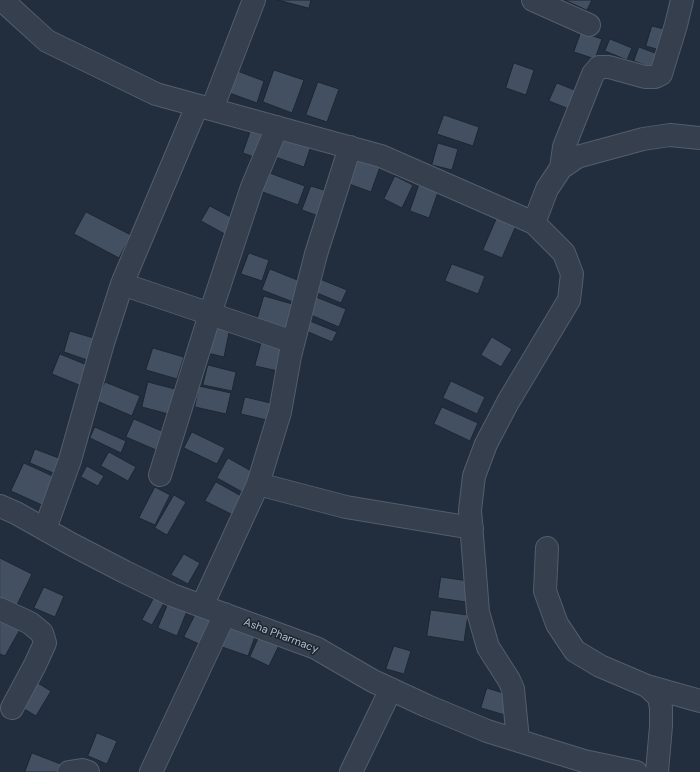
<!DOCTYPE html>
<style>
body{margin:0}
canvas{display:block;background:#222e3d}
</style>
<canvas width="700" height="772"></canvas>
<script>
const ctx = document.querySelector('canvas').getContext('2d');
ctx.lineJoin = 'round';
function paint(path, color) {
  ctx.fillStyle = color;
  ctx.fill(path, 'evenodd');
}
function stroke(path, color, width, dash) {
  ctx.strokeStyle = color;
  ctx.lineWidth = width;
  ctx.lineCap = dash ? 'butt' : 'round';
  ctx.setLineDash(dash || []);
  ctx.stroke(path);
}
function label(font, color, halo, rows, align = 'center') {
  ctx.font = font + ' "DM Sans",sans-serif';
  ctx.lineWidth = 3;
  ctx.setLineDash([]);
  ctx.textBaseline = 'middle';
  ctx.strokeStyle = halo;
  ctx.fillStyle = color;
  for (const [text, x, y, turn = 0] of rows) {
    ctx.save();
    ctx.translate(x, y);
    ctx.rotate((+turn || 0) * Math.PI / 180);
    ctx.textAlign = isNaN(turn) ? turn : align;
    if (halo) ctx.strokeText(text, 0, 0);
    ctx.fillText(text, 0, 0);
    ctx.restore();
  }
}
const building = new Path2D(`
 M278 0H311L309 8Z
 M565 0H592L587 10Z
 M652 26 668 30 663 51 646 46Z
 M581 32 602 39 595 59 574 52Z
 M610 39 632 48 627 60 605 51Z
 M639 47 663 56 658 70 634 61Z
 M514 63 534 70 526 95 506 88Z
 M232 69 264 81 257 103 224 91Z
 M274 70 304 80 292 113 263 102Z
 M318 82 339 89 327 122 306 115Z
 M557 83 582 93 574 111 549 101Z
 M444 115 479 127 473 146 437 134Z
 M254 121 273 128 262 160 243 153Z
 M283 133 312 143 304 167 275 157Z
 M438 143 458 149 452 170 432 165Z
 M359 158 380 167 371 192 349 184Z
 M267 172 305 186 298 205 260 191Z
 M395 176 413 185 402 208 384 199Z
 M419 185 438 192 429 218 410 211Z
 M311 186 333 193 324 218 302 210Z
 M210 206 240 222 232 238 201 221Z
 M86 212 131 235 119 258 74 234Z
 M499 213 518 221 502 258 483 250Z
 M249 253 269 260 262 281 241 274Z
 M452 264 485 276 478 294 445 281Z
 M270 269 300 281 293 302 262 290Z
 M315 277 347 290 341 303 310 290Z
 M311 295 346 309 339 327 304 312Z
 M264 296 296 305 289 330 257 320Z
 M310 321 337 332 332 342 306 331Z
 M214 324 230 328 224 357 207 353Z
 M70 331 97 339 90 361 64 352Z
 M492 337 512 349 501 367 481 355Z
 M262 340 284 345 278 371 255 366Z
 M153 348 184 357 177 379 146 370Z
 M60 354 92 367 84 387 52 374Z
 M208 365 236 372 232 391 203 385Z
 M451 381 485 397 477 414 443 398Z
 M105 382 140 396 132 416 97 401Z
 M148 382 179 390 172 415 142 407Z
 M199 386 231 393 226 414 195 407Z
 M245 397 275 404 271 421 241 414Z
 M442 407 478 423 470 441 434 424Z
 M134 419 171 435 163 453 126 437Z
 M95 427 126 441 121 453 90 438Z
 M192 432 225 448 217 464 184 448Z
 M35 449 64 460 58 475 30 463Z
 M109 452 136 467 128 481 101 466Z
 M228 458 255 473 244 493 217 478Z
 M24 463 57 478 44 506 11 491Z
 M87 466 104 476 98 486 81 477Z
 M216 482 245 498 235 516 205 501Z
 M155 487 170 495 155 525 139 518Z
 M174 495 186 502 167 535 155 528Z
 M184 554 200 563 188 584 171 575Z
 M0 558 32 574 16 607 0 599Z
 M441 577 476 582 473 603 438 598Z
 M44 587 64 596 55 617 34 608Z
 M155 596 165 601 152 625 142 620Z
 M168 604 187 611 177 636 158 628Z
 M199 607 218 616 203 646 184 637Z
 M431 610 468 615 464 642 427 636Z
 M0 614 22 626 5 656 0 654Z
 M232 621 257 631 248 656 222 647Z
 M262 630 282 639 269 666 250 657Z
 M394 646 411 651 404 674 386 669Z
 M36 682 51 691 36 716 21 707Z
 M487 688 513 696 508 716 481 708Z
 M97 733 117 741 107 764 88 756Z
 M32 753 66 766 64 772H25Z`);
const minor = new Path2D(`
 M2 0 47 41 156 94 381 156 534 223 564 253 572 274 569 300 508 402 486 444 474 476 470 510 478 612 488 647 509 680 513 689 518 740
 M533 0 589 25
 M212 109 254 0
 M561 168 564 147 593 74 599 67H609L645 77H655L661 74 676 25 682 0
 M534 223 547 189 561 168 577 157 643 139 670 135 700 138
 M122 284 293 342
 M160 475 210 314 252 187 277 127
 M258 484 346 507 472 528
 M0 506 16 513 71 544 125 572 172 595 316 648 373 681 427 706 487 731 545 749 584 761 636 772
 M45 529 70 460 103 343 122 284 197 106
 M547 548 545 591 557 624 575 651 600 666 647 686 659 697 661 708V726L657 772
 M202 606 258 484 280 412 290 356 316 254 350 147
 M0 609 30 623 42 633 45 643 35 665 12 708
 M647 686 700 701
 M69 772 82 770 88 772
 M151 772 225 614
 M351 772 391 689`);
const streetNames = [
 ["Asha Pharmacy",281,636,21]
];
paint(building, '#425061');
stroke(building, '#1d2733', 1);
stroke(minor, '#545d6b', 24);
stroke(minor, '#363f4d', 22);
label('11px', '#b1bac8', '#1b2531', streetNames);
</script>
